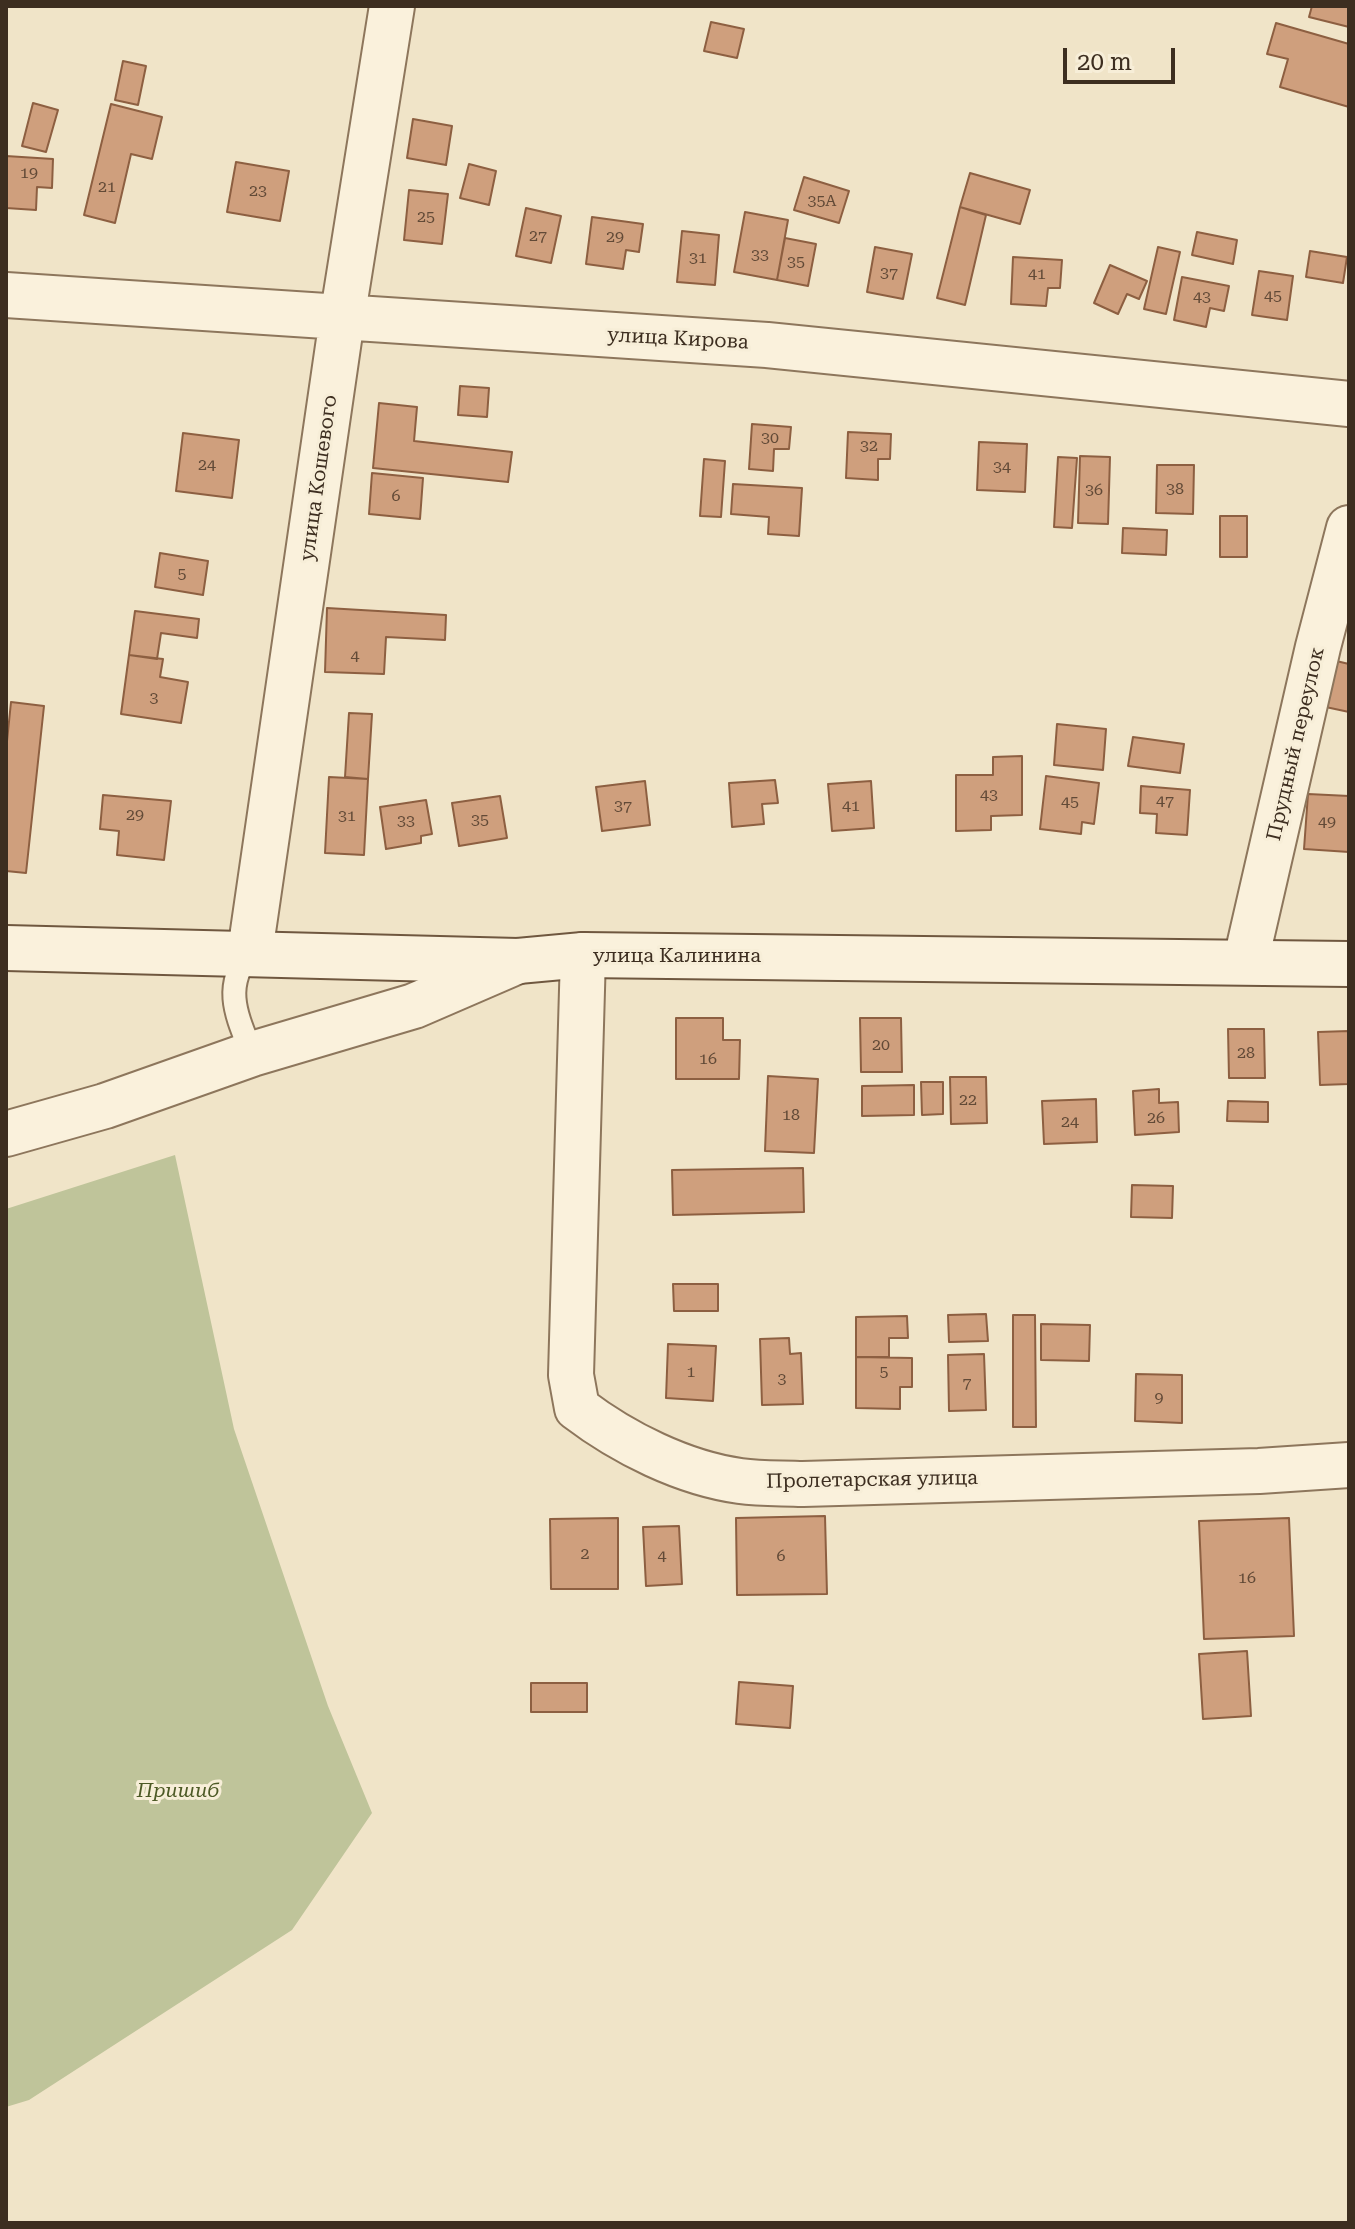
<!DOCTYPE html>
<meta charset="utf-8">
<style>
body{margin:0}
#map{position:relative;width:1355px;height:2229px;overflow:hidden;background:#f0e4c8;font-family:"Roboto Serif",serif}
canvas{display:block}
.frame{position:absolute;inset:0;border:8px solid #3d2e20;pointer-events:none}
.scale{position:absolute;left:1063px;top:48px;width:112px;height:36px;box-sizing:border-box;border:4px solid #3d2e20;border-top:0;padding-left:10px;font-size:24px;line-height:28px;white-space:nowrap;color:#3d2e20;-webkit-text-stroke:6px #f7eed8;paint-order:stroke}
</style>
<div id="map">
<canvas width="1355" height="2229"></canvas>
<div class="frame"></div>
<div class="scale">20 m</div>
</div>
<script>
const ctx = document.querySelector('canvas').getContext('2d');
ctx.lineJoin = 'round';
function paint(path, color) {
  ctx.fillStyle = color;
  ctx.fill(path, 'evenodd');
}
function stroke(path, color, width, dash) {
  ctx.strokeStyle = color;
  ctx.lineWidth = width;
  ctx.lineCap = dash ? 'butt' : 'round';
  ctx.setLineDash(dash || []);
  ctx.stroke(path);
}
function label(font, color, halo, rows, align = 'center') {
  ctx.font = font + ' "Roboto Serif",serif';
  ctx.lineWidth = 6;
  ctx.setLineDash([]);
  ctx.textBaseline = 'middle';
  ctx.strokeStyle = halo;
  ctx.fillStyle = color;
  for (const [text, x, y, turn = 0] of rows) {
    ctx.save();
    ctx.translate(x, y);
    ctx.rotate((+turn || 0) * Math.PI / 180);
    ctx.textAlign = isNaN(turn) ? turn : align;
    if (halo) ctx.strokeText(text, 0, 0);
    ctx.fillText(text, 0, 0);
    ctx.restore();
  }
}
const cemetery = new Path2D(`
 M175 1155 234 1429 328 1706 372 1813 292 1930 29 2100 6 2107V1209Z`);
const building = new Path2D(`
 M1312 6H1349V27L1309 17Z
 M711 22 744 29 737 58 704 51Z
 M1276 23 1349 44V107L1280 87 1288 59 1267 54Z
 M123 61 146 66 138 105 115 100Z
 M33 103 58 110 46 152 22 146Z
 M111 104 162 117 152 159 131 154 115 223 84 215Z
 M413 119 452 126 446 165 407 158Z
 M6 156 53 159 52 188 37 187 36 210 6 208Z
 M236 162 289 171 280 221 227 212Z
 M469 164 496 171 489 205 460 198Z
 M970 173 1030 190 1020 224 960 207Z
 M804 177 849 191 839 223 794 210Z
 M409 190 448 194 442 244 404 240Z
 M960 207 986 215 965 305 937 298Z
 M526 208 561 216 551 263 516 256Z
 M745 212 788 220 777 280 734 272Z
 M592 217 643 224 639 252 626 250 623 269 586 264Z
 M682 231 719 235 715 285 677 282Z
 M1197 232 1237 240 1233 264 1192 255Z
 M785 238 816 244 808 286 777 280Z
 M875 247 912 254 903 299 867 292Z
 M1158 247 1180 252 1166 314 1144 309Z
 M1310 251 1347 257 1343 283 1306 277Z
 M1013 257 1062 260 1060 288H1048L1046 306 1011 304Z
 M1110 265 1147 281 1139 299 1127 294 1118 314 1094 303Z
 M1259 271 1293 276 1287 320 1252 315Z
 M1182 277 1229 286 1224 311 1210 308 1206 327 1174 320Z
 M460 386 489 388 487 417 458 415Z
 M379 403 417 407 414 441 512 452 508 482 373 468Z
 M752 424 791 427 789 449H774L773 471 749 469Z
 M848 432 891 434 890 459H878V480L846 478Z
 M183 433 239 440 232 498 176 491Z
 M979 442 1027 444 1025 492 977 490Z
 M1080 456 1110 457 1108 524 1078 523Z
 M1058 457 1077 458 1072 528 1054 527Z
 M704 459 725 461 721 517 700 516Z
 M1157 465H1194L1193 514 1156 513Z
 M372 473 423 478 420 519 369 514Z
 M733 484 802 488 799 536 768 534 769 517 731 514Z
 M1220 516H1247V557H1220Z
 M1123 528 1167 530 1166 555 1122 553Z
 M160 553 208 561 203 595 155 587Z
 M327 608 446 615 445 640 386 637 384 674 325 672Z
 M135 611 199 619 197 638 161 633 157 659 129 655Z
 M129 655 163 659 160 677 188 682 181 723 121 714Z
 M1332 660 1349 664V712L1321 706Z
 M11 702 44 706 26 873 6 871V751Z
 M349 713 372 714 368 779 345 777Z
 M1057 724 1106 729 1103 770 1054 765Z
 M1133 737 1184 744 1180 773 1128 766Z
 M1022 756V815L991 816V830L956 831V775H993V757Z
 M1046 776 1099 783 1094 824 1082 822 1081 834 1040 829Z
 M329 777 368 779 364 855 325 853Z
 M775 780 778 803 762 804 764 824 732 827 729 783Z
 M645 781 650 825 602 831 596 787Z
 M871 781 874 828 832 831 828 784Z
 M1141 786 1190 790 1187 835 1156 833 1157 814 1140 813Z
 M1308 794 1349 796V852L1304 849Z
 M103 795 171 801 164 860 117 855 119 831 100 829Z
 M500 796 507 838 459 846 452 803Z
 M426 800 432 834 421 836V843L386 849 380 807Z
 M676 1018H723V1040H740L739 1079H676Z
 M860 1018H901L902 1072H861Z
 M1228 1029H1264L1265 1078H1229Z
 M1349 1031V1084L1320 1085 1318 1032Z
 M768 1076 818 1079 814 1153 765 1151Z
 M950 1077H986L987 1123 951 1124Z
 M921 1082H943V1114L922 1115Z
 M914 1085V1115L862 1116V1086Z
 M1159 1089V1103L1178 1102 1179 1132 1135 1135 1133 1091Z
 M1096 1099 1097 1142 1044 1144 1042 1101Z
 M1228 1101 1268 1102V1122L1227 1121Z
 M803 1168 804 1212 673 1215 672 1170Z
 M1132 1185 1173 1186 1172 1218 1131 1217Z
 M673 1284H718V1311H674Z
 M986 1314 988 1341 949 1342 948 1315Z
 M1013 1315H1035L1036 1427H1013Z
 M907 1316 908 1338H889V1357H856V1317Z
 M1041 1324 1090 1325 1089 1361 1041 1360Z
 M789 1338 790 1354 801 1353 803 1404 762 1405 760 1339Z
 M668 1344 716 1346 713 1401 666 1398Z
 M984 1354 986 1410 949 1411 948 1355Z
 M856 1357 912 1358V1387H900V1409L856 1408Z
 M1136 1374 1182 1375V1423L1135 1421Z
 M825 1516 827 1594 737 1595 736 1518Z
 M618 1518V1589H551L550 1519Z
 M1289 1518 1294 1636 1204 1639 1199 1521Z
 M679 1526 682 1584 646 1586 643 1527Z
 M1247 1651 1251 1716 1203 1719 1199 1654Z
 M739 1682 793 1686 790 1728 736 1724Z
 M531 1683H587V1712H531Z`);
const lane = new Path2D(`
 M250 952C222 988 237 1016 252 1054`);
const street = new Path2D(`
 M6 295 767 345 1349 404
 M250 952 342 319 392 6
 M583 955 571 1375 577 1408C623 1443 683 1473 740 1481 761 1484 782 1483 803 1484L1259 1471 1349 1465
 M1246 960 1318 647 1349 528
 M6 1134 105 1106 252 1054 414 1006 518 961`);
const secondary = new Path2D(`
 M6 948 518 961 583 955 1349 964`);
const numberNames = [
 ["19",29,173],
 ["21",107,187],
 ["23",258,191],
 ["35А",822,201],
 ["25",426,217],
 ["27",538,236],
 ["29",615,237],
 ["33",760,255],
 ["31",698,258],
 ["35",796,262],
 ["37",889,273],
 ["41",1037,274],
 ["45",1273,296],
 ["43",1202,297],
 ["30",770,438],
 ["32",869,446],
 ["24",207,465],
 ["34",1002,467],
 ["38",1175,489],
 ["36",1094,490],
 ["6",396,496],
 ["5",182,574],
 ["4",355,656],
 ["3",154,698],
 ["43",989,795],
 ["47",1165,801],
 ["45",1070,802],
 ["37",623,806],
 ["41",851,806],
 ["29",135,815],
 ["31",347,816],
 ["35",480,820],
 ["33",406,821],
 ["49",1327,822],
 ["20",881,1045],
 ["28",1246,1053],
 ["16",708,1059],
 ["22",968,1100],
 ["18",791,1115],
 ["26",1156,1118],
 ["24",1070,1122],
 ["1",691,1372],
 ["5",884,1372],
 ["3",782,1379],
 ["7",967,1383],
 ["9",1159,1398],
 ["2",585,1554],
 ["4",662,1556],
 ["6",781,1556],
 ["16",1247,1578]
];
const streetNames = [
 ["улица Кирова",678,339,3],
 ["улица Кошевого",319,478,-82],
 ["Прудный переулок",1296,744,-77],
 ["улица Калинина",677,956],
 ["Пролетарская улица",872,1480,-1]
];
const parkNames = [
 ["Пришиб",178,1791]
];
paint(cemetery, '#bfc49a');
paint(building, '#cf9f7d');
stroke(building, '#8d5f41', 2);
stroke(lane, '#8d765c', 26);
stroke(street, '#8d765c', 48);
stroke(secondary, '#6f573f', 48);
stroke(lane, '#faf1dc', 22);
stroke(street, '#faf1dc', 44);
stroke(secondary, '#faf1dc', 44);
label('16px', '#624a37', null, numberNames);
label('20px', '#3d2e20', '#f7eed8', streetNames);
label('italic 20px', '#4d5a26', '#f7eed8', parkNames);
</script>
